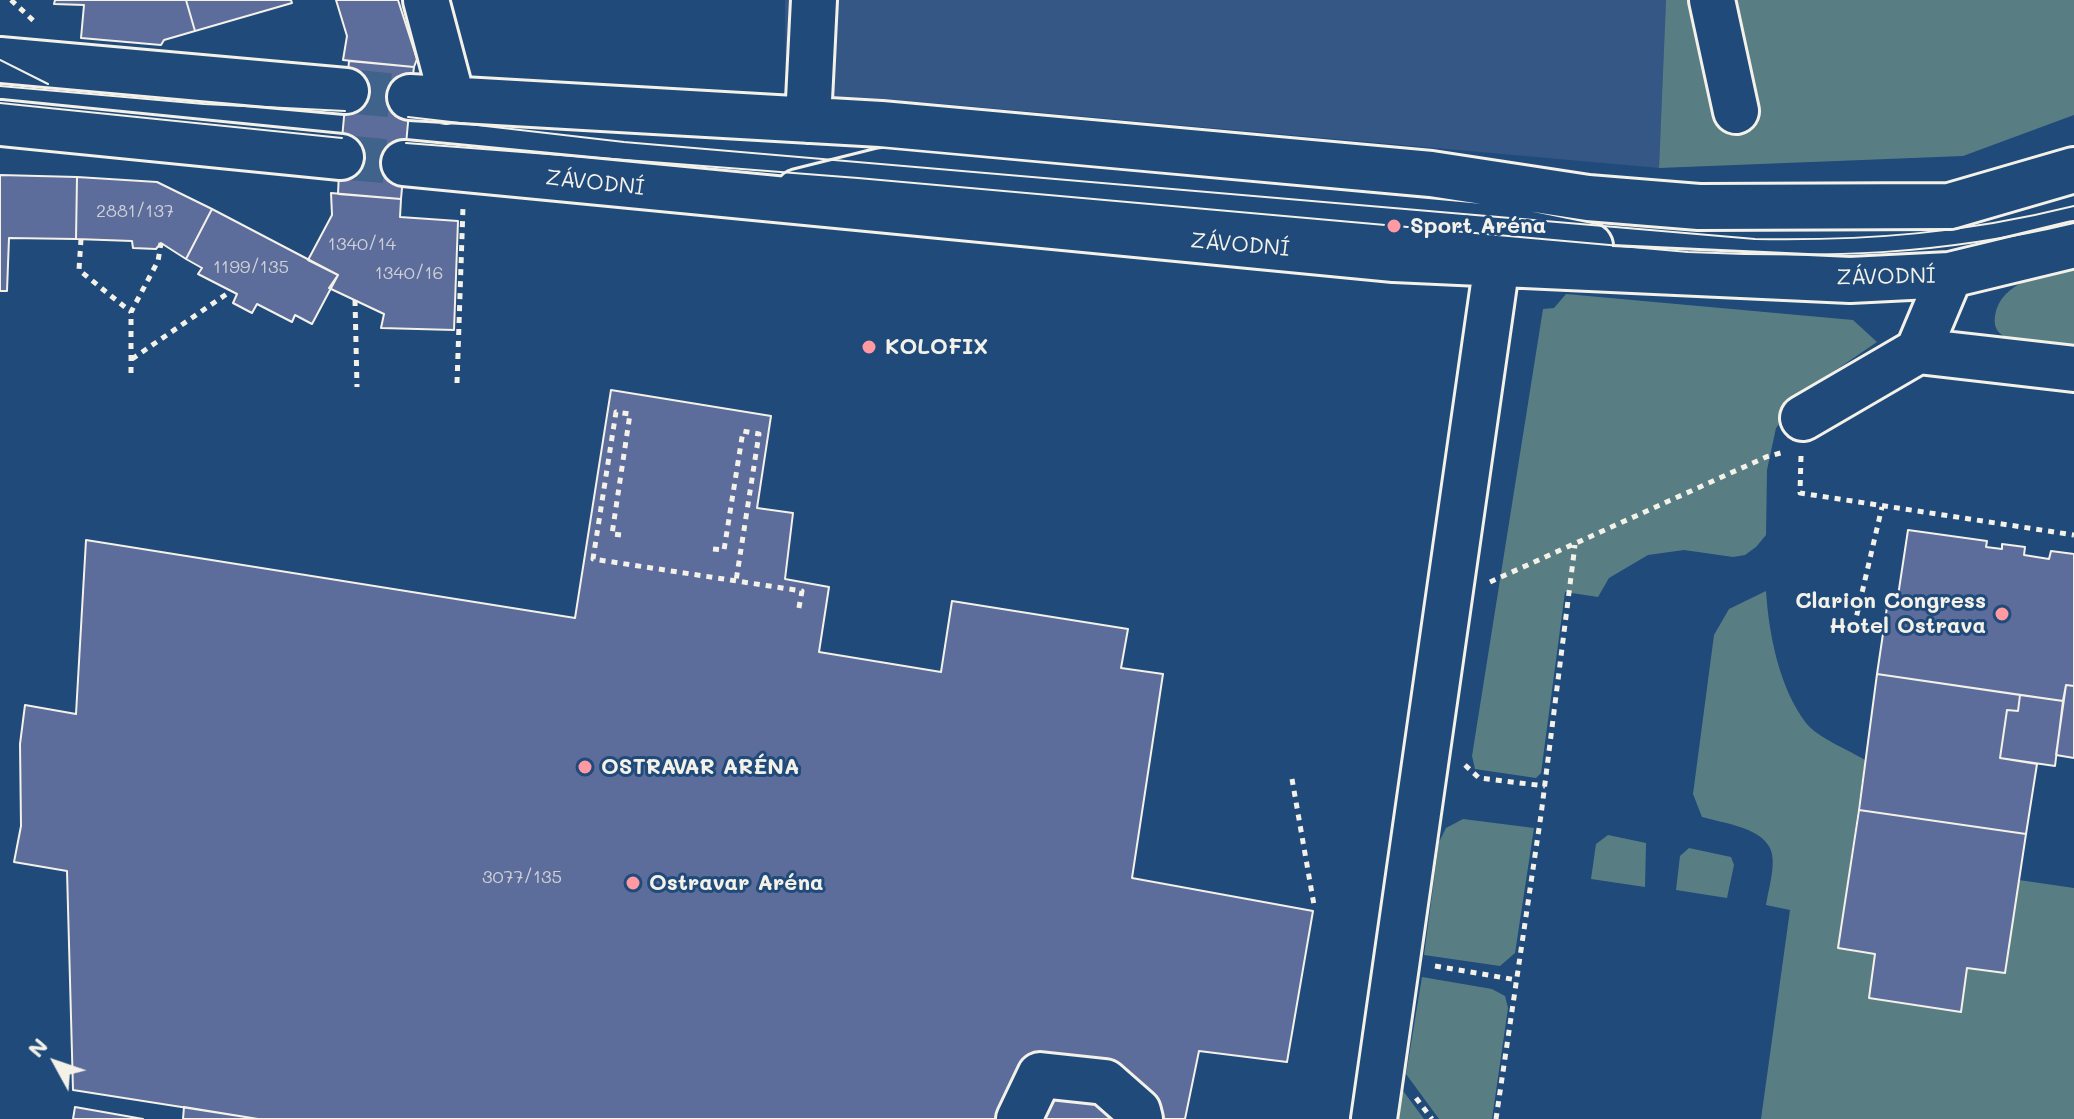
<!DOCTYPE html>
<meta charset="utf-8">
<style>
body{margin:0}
#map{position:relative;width:2074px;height:1119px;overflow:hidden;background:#1f4a7a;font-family:Mali,sans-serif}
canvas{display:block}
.north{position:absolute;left:16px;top:1023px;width:80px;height:80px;-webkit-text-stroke:6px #1f4a7a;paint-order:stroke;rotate:310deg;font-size:22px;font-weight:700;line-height:32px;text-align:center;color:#f4f1e8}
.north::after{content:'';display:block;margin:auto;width:28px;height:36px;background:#f4f1e8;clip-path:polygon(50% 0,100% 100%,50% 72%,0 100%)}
</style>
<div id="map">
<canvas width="2074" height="1119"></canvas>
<div class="north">N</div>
</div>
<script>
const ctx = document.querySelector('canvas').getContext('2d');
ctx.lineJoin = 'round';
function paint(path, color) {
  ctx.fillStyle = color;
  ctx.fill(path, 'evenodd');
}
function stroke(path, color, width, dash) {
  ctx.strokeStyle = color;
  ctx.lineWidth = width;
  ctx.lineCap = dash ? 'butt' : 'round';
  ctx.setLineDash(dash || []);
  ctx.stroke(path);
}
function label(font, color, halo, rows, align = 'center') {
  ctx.font = font + ' Mali,sans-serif';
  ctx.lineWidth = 6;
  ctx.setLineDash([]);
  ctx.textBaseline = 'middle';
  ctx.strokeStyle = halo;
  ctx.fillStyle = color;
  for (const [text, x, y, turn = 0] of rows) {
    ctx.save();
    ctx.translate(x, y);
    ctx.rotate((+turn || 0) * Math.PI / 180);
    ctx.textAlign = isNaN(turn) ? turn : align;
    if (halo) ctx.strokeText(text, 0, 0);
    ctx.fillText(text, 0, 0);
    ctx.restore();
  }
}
const built = new Path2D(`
 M785 0H1666L1659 168 944 104 786 95Z`);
const green = new Path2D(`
 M1666 0H2074V115L1963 156 1659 168Z
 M2074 264V351L2010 340C1999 334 1993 329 1995 316 2000 281 2046 274 2074 264Z
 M1566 294 1853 320 1877 342 1805 391 1776 428 1767 470 1766 535 1756 547 1745 555 1733 557 1684 550 1648 555 1609 578 1598 597 1565 592 1541 773 1536 778 1475 769 1472 756 1543 309 1554 308Z
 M1766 591C1769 635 1779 687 1806 723 1818 738 1849 750 1865 760L1838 948 1875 954 1870 998 1960 1012 1967 968 2005 973 2019 880 2074 888V1119H1761L1790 910 1766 905C1768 891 1775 869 1772 854 1767 828 1723 823 1702 817L1693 794 1714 635 1729 609Z
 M1463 819 1534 828 1515 953 1500 966 1424 955 1439 842 1446 828Z
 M1608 835 1646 843 1645 887 1591 879 1596 844Z
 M1689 848 1731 857 1734 865 1727 898 1676 890 1680 856Z
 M1422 977 1492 989 1505 996 1508 1008 1492 1119H1439L1406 1074Z
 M1401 1088 1424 1119H1396Z`);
const building = new Path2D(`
 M55 0H186L195 31 164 40 161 45 81 38 84 5 54 4Z
 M186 0H291L292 3 195 31Z
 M336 0H398L417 59 414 67 343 60 347 36Z
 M349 61 414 67 411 90 347 84Z
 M347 84 411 90 403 177 339 172Z
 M339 172 403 177 401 199 338 194Z
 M0 175 77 177 76 239 9 238 7 291H0Z
 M77 177 157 182 212 209 186 259 161 243 156 249 133 248 132 241 76 239Z
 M331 193 401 199 400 217 458 221 454 330 381 328 384 314 329 288 338 275 308 260 332 215Z
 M212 209 338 275 312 324 295 315 292 322 257 304 252 313 233 303 237 294 198 274 202 268 186 259Z
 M611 390 771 416 757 508 793 513 785 579 829 587 819 652 941 672 952 601 1128 629 1121 668 1163 674 1132 878 1313 911 1287 1062 1199 1051 1185 1119H258L73 1090 67 871 14 862 21 826 20 744 25 705 76 714 86 540 575 618Z
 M1908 530 1987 541 1986 547 2002 549V544L2025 547 2024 555 2049 559 2051 551 2074 554V686L2066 685 2063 701 1877 674 1887 607 1896 609Z
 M1877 674 2020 695 2018 711 2007 710 2000 758 2037 764 2026 834 1859 810Z
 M2066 685 2074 686V758L2056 755Z
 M2020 695 2063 701 2055 766 2000 758 2007 710 2018 711Z
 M1859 810 2026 834 2005 973 1967 968 1961 1012 1869 998 1875 954 1838 948Z
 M75 1107 143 1119H73Z
 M184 1107 258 1119H183Z`);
const minorTunnel = new Path2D(`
 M346 91 410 97
 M341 157 404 163`);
const path = new Path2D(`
 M11 0 36 23
 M81 239 79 270 131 312
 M355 300 357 387
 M132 359 231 291
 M131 373V312L158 261 161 243
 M457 383 463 207
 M1801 456 1800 493 2074 535
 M621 535 612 534 630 414 616 412 593 559 802 591 798 613
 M713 549 724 550 743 431 759 434 736 581
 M1490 582 1766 457 1784 452
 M1854 627 1882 507
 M1465 765 1479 778 1545 786
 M1292 779 1314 905
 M1435 966 1517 980
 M1416 1098 1432 1119
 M1496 1119 1541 815 1575 545`);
const minor = new Path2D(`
 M426 0 448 83 447 100
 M1712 0 1736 111
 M0 60 346 91
 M410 97 881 124 1431 174 1588 198 1699 207 1950 206 2074 170
 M808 120 814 0
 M0 123 341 157
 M404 163 1394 259 1850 280 1950 275 2074 245
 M798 192 882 171 1502 228 1590 246
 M1950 275 1918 351 2074 369
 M1803 418 1918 351
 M1019 1119 1040 1075 1105 1082 1138 1111 1140 1119
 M1374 1119 1497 263`);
const tram = new Path2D(`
 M0 60 48 84
 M0 86 204 104 345 111
 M0 103 342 138
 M408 117 624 142 1755 239C1867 241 1966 233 2074 206
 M406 143 858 178 1688 252C1829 258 1936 256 2074 223`);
const markers = [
 [1394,226,8,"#ff9aa2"],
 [869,347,8,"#ff9aa2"],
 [2002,614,8,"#ff9aa2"],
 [585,767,8,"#ff9aa2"],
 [633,883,8,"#ff9aa2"]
];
const numberNames = [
 ["2881/137",135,211],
 ["1340/14",362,244],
 ["1199/135",251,267],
 ["1340/16",409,273],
 ["3077/135",522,877]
];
const streetNames = [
 ["ZÁVODNÍ",595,183,6],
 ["ZÁVODNÍ",1240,245,5],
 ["ZÁVODNÍ",1886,277,-1]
];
const poiNames = [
 ["Sport Aréna",1410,226],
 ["KOLOFIX",885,347],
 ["Clarion Congress",1986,601,"right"],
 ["Hotel Ostrava",1986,626,"right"],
 ["OSTRAVAR ARÉNA",601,767],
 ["Ostravar Aréna",649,883]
];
paint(built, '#355786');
paint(green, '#587e84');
paint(building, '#5c6c9b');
stroke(building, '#f4f1e8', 2);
stroke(minorTunnel, '#3f638a', 44, [44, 22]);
stroke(minor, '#f4f1e8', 50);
stroke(path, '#f4f1e8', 5, [6, 6]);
stroke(minor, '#1f4a7a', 44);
stroke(tram, '#f4f1e8', 2);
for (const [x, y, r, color] of markers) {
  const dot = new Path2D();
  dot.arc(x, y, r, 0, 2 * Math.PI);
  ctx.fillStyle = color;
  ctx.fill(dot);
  stroke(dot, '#1f4a7a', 3);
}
label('18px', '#ced0d5', null, numberNames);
label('22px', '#f4f1e8', '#1f4a7a', streetNames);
label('bold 22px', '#f4f1e8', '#1f4a7a', poiNames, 'left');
</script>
